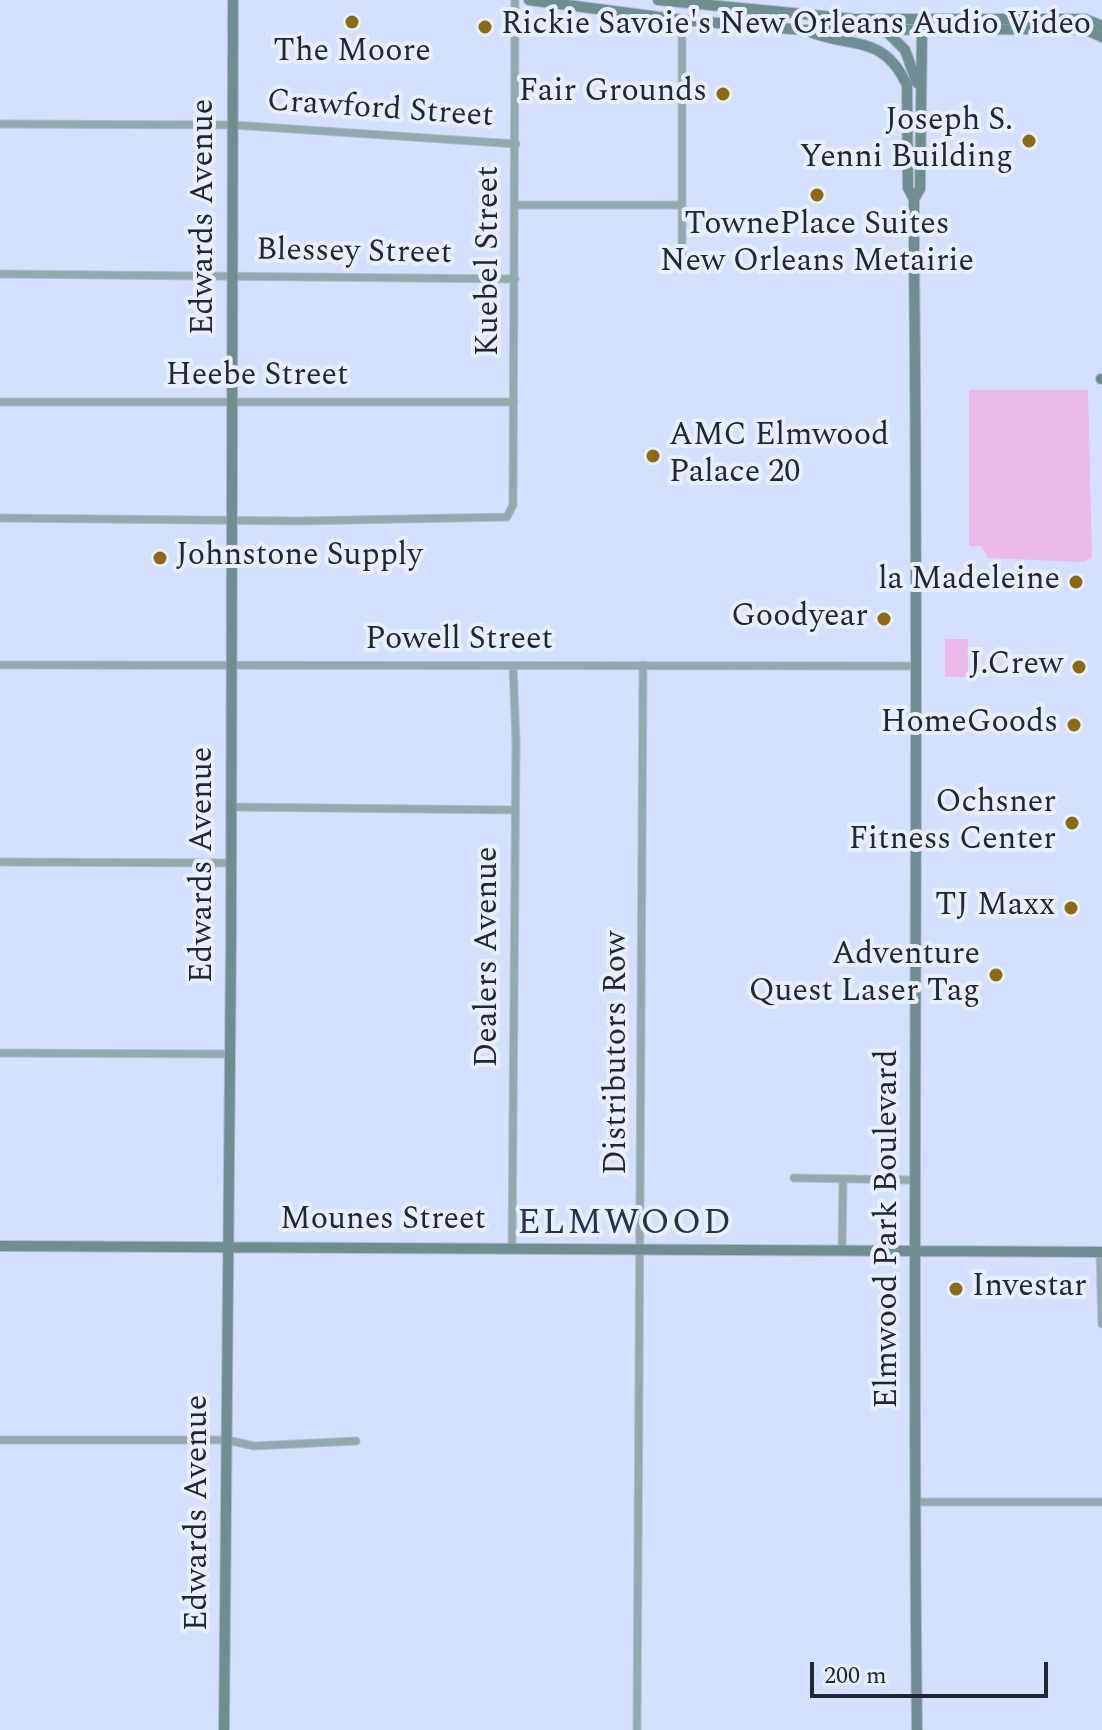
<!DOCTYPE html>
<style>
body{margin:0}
#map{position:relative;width:1102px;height:1730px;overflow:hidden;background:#d4e0fd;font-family:Spectral,serif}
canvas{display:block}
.scale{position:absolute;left:810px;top:1662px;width:238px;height:36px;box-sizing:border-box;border:4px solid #222735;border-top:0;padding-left:10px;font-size:24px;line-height:28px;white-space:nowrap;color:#222735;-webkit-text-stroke:6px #e7eefc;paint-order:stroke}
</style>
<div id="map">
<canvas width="1102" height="1730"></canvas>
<div class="scale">200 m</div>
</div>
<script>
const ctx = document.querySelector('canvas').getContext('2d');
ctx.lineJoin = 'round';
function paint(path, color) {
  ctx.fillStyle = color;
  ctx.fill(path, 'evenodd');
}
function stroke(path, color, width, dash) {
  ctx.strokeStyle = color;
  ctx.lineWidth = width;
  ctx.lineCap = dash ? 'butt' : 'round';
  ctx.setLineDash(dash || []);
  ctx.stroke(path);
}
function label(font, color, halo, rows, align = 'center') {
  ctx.font = font + ' Spectral,serif';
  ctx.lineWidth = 8;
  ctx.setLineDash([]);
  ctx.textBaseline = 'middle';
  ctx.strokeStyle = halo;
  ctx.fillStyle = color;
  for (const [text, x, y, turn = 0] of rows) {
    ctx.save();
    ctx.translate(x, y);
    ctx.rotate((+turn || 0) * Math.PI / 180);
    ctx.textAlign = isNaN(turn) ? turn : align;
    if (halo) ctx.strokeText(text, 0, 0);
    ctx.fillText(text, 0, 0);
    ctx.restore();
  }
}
const green = new Path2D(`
 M969 390H1088L1092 558 1084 562 988 558 981 546H969Z
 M945 639H968V677H945Z`);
const street = new Path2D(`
 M682 20V264
 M0 124 233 125 516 144
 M516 205H682
 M0 274 515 279
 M0 402H514
 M0 518 298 521 507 517 513 505 515 0
 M0 665 917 666
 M231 807 515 810
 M0 862 231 863
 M0 1053 230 1054
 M794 1178 913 1180
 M512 1247 516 742 513 666
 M842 1249 843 1180
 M1100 1252 1102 1324
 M0 1440H227L254 1446 356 1441
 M917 1502H1102
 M637 1730 643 665`);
const secondary = new Path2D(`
 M529 0 682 20 804 30 1084 29 1102 37
 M658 0 854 19H1085L1102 26
 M885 30 905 50 917 83
 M810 32C854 49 883 34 907 85L908 188 914 199
 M1101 379H1102
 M0 1246 1102 1252
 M224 1730 231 946 233 0
 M917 1730C911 1239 920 749 914 258V199L920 189 922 30`);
const markers = [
 [352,22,8,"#8b6b0b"],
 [485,27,8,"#8b6b0b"],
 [723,94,8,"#8b6b0b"],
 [1029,141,8,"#8b6b0b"],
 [817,195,8,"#8b6b0b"],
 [653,456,8,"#8b6b0b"],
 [160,558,8,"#8b6b0b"],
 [1076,582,8,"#8b6b0b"],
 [884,619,8,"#8b6b0b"],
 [1079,667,8,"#8b6b0b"],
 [1074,725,8,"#8b6b0b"],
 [1072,823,8,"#8b6b0b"],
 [1071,908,8,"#8b6b0b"],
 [996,975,8,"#8b6b0b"],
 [956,1289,8,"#8b6b0b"]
];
const poiNames = [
 ["Rickie Savoie's New Orleans Audio Video",501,27,"left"],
 ["The Moore",352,54,"center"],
 ["Fair Grounds",707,94],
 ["Joseph S.",1013,123],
 ["Yenni Building",1013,160],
 ["TownePlace Suites",817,227,"center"],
 ["New Orleans Metairie",817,264,"center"],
 ["AMC Elmwood",669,438,"left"],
 ["Palace 20",669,475,"left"],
 ["Johnstone Supply",176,558,"left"],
 ["la Madeleine",1060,582],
 ["Goodyear",868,619],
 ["J.Crew",1063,667],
 ["HomeGoods",1058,725],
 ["Ochsner",1056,805],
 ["Fitness Center",1056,842],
 ["TJ Maxx",1055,908],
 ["Adventure",980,957],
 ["Quest Laser Tag",980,994],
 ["Investar",972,1289,"left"]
];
const streetNames = [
 ["Crawford Street",380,111,4],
 ["Edwards Avenue",206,217,-90],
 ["Blessey Street",354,254,1],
 ["Kuebel Street",491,261,-90],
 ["Heebe Street",257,378],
 ["Powell Street",459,642],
 ["Edwards Avenue",205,865,-90],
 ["Dealers Avenue",490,957,-90],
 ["Distributors Row",619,1053,-90],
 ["Mounes Street",383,1222],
 ["Elmwood Park Boulevard",890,1229,-90],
 ["Edwards Avenue",200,1513,-90]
];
const quarterNames = [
 ["ELMWOOD",625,1226]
];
paint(green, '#ebbaea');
stroke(street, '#b0bbd5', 9);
stroke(secondary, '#b0bbd5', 12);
stroke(street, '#94a9ac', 7);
stroke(secondary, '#6e8e92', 10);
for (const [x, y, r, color] of markers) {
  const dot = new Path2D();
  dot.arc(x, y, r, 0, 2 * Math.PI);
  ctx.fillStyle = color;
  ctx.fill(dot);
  stroke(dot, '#e7eefc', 3);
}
label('32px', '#222735', '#e7eefc', poiNames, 'right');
label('32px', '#222735', '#e7eefc', streetNames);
ctx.letterSpacing = '2px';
label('36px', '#27324f', '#e7eefc', quarterNames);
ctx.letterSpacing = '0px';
</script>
